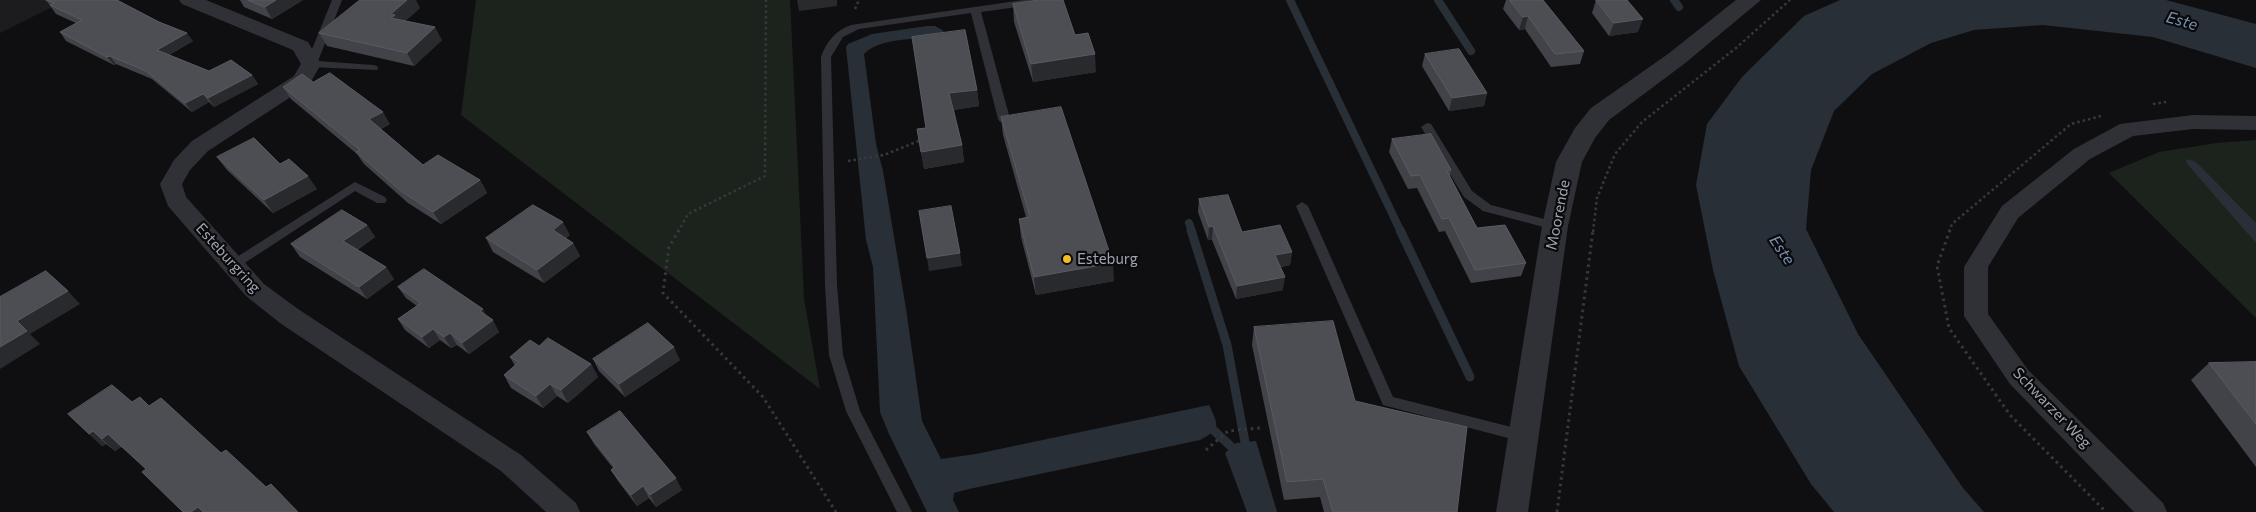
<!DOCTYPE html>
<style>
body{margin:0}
canvas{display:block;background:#0f0f11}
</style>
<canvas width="2256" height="512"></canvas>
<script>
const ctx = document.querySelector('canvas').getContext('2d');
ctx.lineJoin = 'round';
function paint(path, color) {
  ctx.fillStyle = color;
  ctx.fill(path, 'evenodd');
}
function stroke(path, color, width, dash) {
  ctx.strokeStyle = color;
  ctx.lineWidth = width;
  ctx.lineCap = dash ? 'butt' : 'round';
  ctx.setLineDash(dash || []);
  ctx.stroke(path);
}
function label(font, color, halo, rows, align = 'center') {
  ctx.font = font + ' Commissioner,sans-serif';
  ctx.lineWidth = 4.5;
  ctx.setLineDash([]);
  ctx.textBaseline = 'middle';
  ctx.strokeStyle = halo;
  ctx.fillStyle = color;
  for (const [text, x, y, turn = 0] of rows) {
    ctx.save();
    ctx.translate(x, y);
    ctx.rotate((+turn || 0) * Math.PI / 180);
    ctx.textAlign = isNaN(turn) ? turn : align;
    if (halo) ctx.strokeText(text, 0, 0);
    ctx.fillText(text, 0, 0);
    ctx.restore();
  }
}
const built = new Path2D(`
 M0 0H66L0 33Z`);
const green = new Path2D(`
 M476 0H790L804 299 820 389 461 115Z
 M2256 140V318L2109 173 2159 152 2217 143Z`);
const water = new Path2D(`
 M1840 0H2166L2256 24V68L2153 37 2043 25 1974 30 1931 43 1872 74 1834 111 1811 170 1806 229 1858 334 1963 488 1984 512H1834L1811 484 1739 366 1713 270 1696 185 1707 124 1742 77 1804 16Z
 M927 26H935L944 31C926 43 883 34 864 54L876 144 883 171 906 309 922 421 941 459 976 454 1209 405C1219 426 1221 429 1200 440L969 489 954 493 953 500 959 512H927L889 434 880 412 873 267 866 240 846 47 848 44 872 34Z
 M2189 159 2197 163 2256 223V243L2188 165 2186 161Z
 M1256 441 1277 512H1247L1225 453 1236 443Z`);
const streamFar1 = new Path2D(`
 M1290 0 1401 232
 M1438 0 1471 51
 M1674 0 1679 7
 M1189 223 1192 232`);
const stream = new Path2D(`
 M1191 230 1227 345 1247 453
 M1400 230 1470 377
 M1207 424 1239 454`);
const pathFar1 = new Path2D(`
 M855 9 859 0
 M2153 104 2166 102
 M848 161 884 155 921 140
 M678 232 688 214 765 176 766 0
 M1593 232 1597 198 1615 154 1642 122 1736 48 1790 0
 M1949 232 1952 224 2071 124 2101 116`);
const path = new Path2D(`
 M679 230 669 247 663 293 763 397 836 512
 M1950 230 1937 266 1949 328 2010 415 2106 512
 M1206 450 1228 431 1260 428
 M1557 512 1593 230`);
const service = new Path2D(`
 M332 0H342L318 61 373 65 377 66 378 68 377 70 311 67 306 64Z
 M1023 0H1037L1024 6 981 12 1010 119 1008 122H1000L998 119 971 13 859 29 843 37 831 57 837 285 843 355 860 411 912 512H897L846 411 829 355 825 285 821 57C827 41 835 31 851 25Z
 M1427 123 1431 124 1472 191 1491 205 1559 223 1561 226 1559 229 1555 230 1483 211 1464 197 1421 127Z
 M355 182 385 197 387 200 385 203H377L355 191 237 268H229L227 265 229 262Z
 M1302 202 1308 206 1393 397 1523 430 1528 432 1530 436 1528 440 1523 442 1383 405 1296 206Z`);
const minor = new Path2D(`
 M179 0H206L308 42 321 64 309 85 208 151 190 170 182 184 186 197 264 284 298 309 521 455 576 503 580 512H546L501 471 280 323 246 296 168 206 160 184 174 160 192 141 294 76 301 64 293 50 182 4Z
 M2193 115 2256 116V130L2193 129 2133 136 2090 159 2018 218 1988 267V314L2028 370 2163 503 2167 512H2134L2010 384 1964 316V267L2002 206 2074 149 2120 124Z`);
const tertiary = new Path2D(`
 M1736 0H1761L1684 64 1609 120 1595 138 1582 162 1568 226 1528 512H1496L1542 226 1556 162 1575 128 1591 108 1668 54Z`);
const wall = new Path2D(`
 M46 0 193 41 169 55 209 71 252 75 258 84 214 107 209 102 192 112 152 79 116 64 114 65 66 41 60 32 76 23 56 14Z
 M240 0H303L272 19 244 7Z
 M1506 0H1543L1584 51 1580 64 1551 67 1525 29 1519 30 1503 9Z
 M1596 0 1638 32 1609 36 1592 13Z
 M1013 4 1075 35 1096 72 1033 82 1014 22Z
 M420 8 405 21 442 40 414 66 327 46 319 33Z
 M1425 54 1487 93 1484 106 1449 111 1422 66Z
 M313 82 390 124 381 129 423 165 480 180 487 193 441 224 408 203 364 164 357 154 291 99 283 87Z
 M977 90 979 106 954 110 962 145 964 162 924 169 917 129 926 128Z
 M1001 117 1114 281 1036 295 1021 237 1019 219 1026 217 1003 135Z
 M1392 139 1451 170 1450 177 1477 228 1526 263 1521 276 1471 283 1445 231 1439 232 1417 188 1408 189 1389 152Z
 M217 157 280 164 317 189 273 213 227 170Z
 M1199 199 1242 232 1292 252 1290 265 1281 267 1283 290 1236 299 1212 240H1208L1198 212Z
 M367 225 375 237 357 250 386 267 394 279 367 299 300 257 291 244Z
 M570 235 566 238 573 243 580 256 544 283 493 252 486 238Z
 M398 287 487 316 499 332 469 354 457 345 451 348 440 340 429 348 405 330 398 319 417 306 406 298Z
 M1254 327 1355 401 1457 512H1324L1320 497 1284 500 1252 345Z
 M539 346 591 364 598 377 568 403 557 396 543 408 511 388 504 375 515 366 510 357Z
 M593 359 680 360 625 397 599 371Z
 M2256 362V467L2191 380 2209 363Z
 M132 402 149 406 221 453 298 512 121 447 115 451 106 444 102 446 68 414Z
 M587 432 682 490 656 507 649 498 637 506 618 481 611 470 613 468 594 444Z`);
const shadedWall = new Path2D(`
 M276 0H303L272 19 265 7Z
 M407 0H416L420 8 400 25 391 18V14Z
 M797 0H837V6L799 11Z
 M1528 16 1525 29 1519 30 1523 17Z
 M1643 19 1638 32 1609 36 1614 23Z
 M435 27 442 40 414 66 407 53Z
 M187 33 193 41 163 58 157 50Z
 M1095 54 1096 72 1033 82 1031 64Z
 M110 56 116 64 114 65 107 57Z
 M252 75 258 84 214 107 208 98Z
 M977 90 979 106 952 110 949 93Z
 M1487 93 1484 106 1449 111 1452 98Z
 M203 94 209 102 192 112 185 103Z
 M383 112 390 124 376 132 369 119Z
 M962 145 964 162 924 169 921 152Z
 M308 176 317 189 273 213 264 200Z
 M480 180 487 193 441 224 433 212Z
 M563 222 570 235 559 243 553 230Z
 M367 225 375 237 351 253 343 241Z
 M1213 226 1212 240H1208L1209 227Z
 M573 243 580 256 544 283 537 270Z
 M1292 252 1290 265 1274 268 1275 255Z
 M960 253 962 266 929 271 927 258Z
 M1113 263 1114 281 1036 295 1034 277Z
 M386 267 394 279 367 299 359 287Z
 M1285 277 1283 290 1236 299 1237 286Z
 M68 291 80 304 30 334 40 344 0 369V347L17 321Z
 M483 309 489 321 480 311Z
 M493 320 499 332 469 354 462 343Z
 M433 329 440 340 429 348 422 337Z
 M450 333 457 345 451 348 444 337Z
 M674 347 680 360 625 397 619 384Z
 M591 364 598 377 568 403 561 390Z
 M550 384 557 396 543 408 536 396Z
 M93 431 106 444 102 446 89 434Z
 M108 434 121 447 115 451 102 439Z
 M676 478 682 490 656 507 650 495Z
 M643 486 649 498 637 506 631 495Z
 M198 507 203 512H191Z`);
const building = new Path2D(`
 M46 0H117L159 22 187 33 157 50 209 71 231 60 252 75 208 98 203 94 185 103 146 71 110 56 107 57 60 32 82 20 50 5 54 3Z
 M248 0H276L265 7Z
 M360 0H407L391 14 395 15 391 18 435 27 407 53 319 33Z
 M1040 0H1063L1075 35 1088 33 1095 54 1031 64 1013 4Z
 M1510 0H1543L1584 51 1555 54 1528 16 1523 17Z
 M1596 0H1627L1643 19 1614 23Z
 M965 30 977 90 949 93 962 145 921 152 917 129 926 128 912 37Z
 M1459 49 1487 93 1452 98 1425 54Z
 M330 73 383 112 369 119 423 165 438 155 480 180 433 212 401 191 356 152 360 150 283 87 302 74 313 82Z
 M1061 107 1113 263 1034 277 1019 219 1030 217 1001 117Z
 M1431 134 1451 170 1447 171 1477 228 1505 225 1526 263 1475 270 1449 218 1442 219 1420 175 1411 176 1392 139Z
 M254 138 280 164 289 159 308 176 264 200 217 157Z
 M1228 195 1242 232 1280 225 1292 252 1275 255 1285 277 1237 286 1213 226 1209 227 1199 199Z
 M533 205 563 222 553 230 573 243 537 270 486 238Z
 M951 206 960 253 927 258 919 211Z
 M342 210 367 225 343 241 386 267 359 287 291 244Z
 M424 269 483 309 480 311 493 320 462 343 450 333 444 337 433 329 422 337 398 319 421 303 398 287Z
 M46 271 68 291 17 321 27 331 0 347V297Z
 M1333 321 1355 401 1467 427 1457 512H1333L1323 479 1287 482 1254 327Z
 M648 323 674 347 619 384 593 359Z
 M548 338 591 364 561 390 550 384 536 396 504 375 519 362 510 357 530 340 539 346Z
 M2256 362V424L2209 363Z
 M112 385 132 402 140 397 149 406 161 398 221 453 226 450 266 487 271 484 298 512H203L198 507 191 512H183L142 472 146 469 108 434 102 439 93 431 89 434 68 414Z
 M620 411 676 478 650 495 643 486 631 495 611 470 615 467 587 432Z`);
const markers = [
 [1067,259,5,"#f3bc25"]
];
const streetNames = [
 ["Moorende",1558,215,-79],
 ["Esteburgring",228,258,48],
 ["Schwarzer Weg",2052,408,46]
];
const poiNames = [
 ["Esteburg",1077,259]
];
const waterNames = [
 ["Este",2182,21,16],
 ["Este",1782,250,56]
];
paint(built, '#1c1b1e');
paint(green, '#1c231d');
paint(water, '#282f36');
stroke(streamFar1, '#282f36', 8);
stroke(stream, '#282f36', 9);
stroke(pathFar1, '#36383d', 2.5, [2.5, 3]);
stroke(path, '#36383d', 3, [2.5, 4]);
paint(service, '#303136');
paint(minor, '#303136');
paint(tertiary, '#303136');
paint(wall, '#424349');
paint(shadedWall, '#292a2e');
paint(building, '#4c4e54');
stroke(building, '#595b63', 1);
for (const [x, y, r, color] of markers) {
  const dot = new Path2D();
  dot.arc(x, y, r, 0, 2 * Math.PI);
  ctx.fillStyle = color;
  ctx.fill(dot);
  stroke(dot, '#0a0a0c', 2);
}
label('15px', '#a0a4b2', '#0a0a0c', streetNames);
label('15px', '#a0a4b2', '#0a0a0c', poiNames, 'left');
label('italic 16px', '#7690ae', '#0a0a0c', waterNames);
</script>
